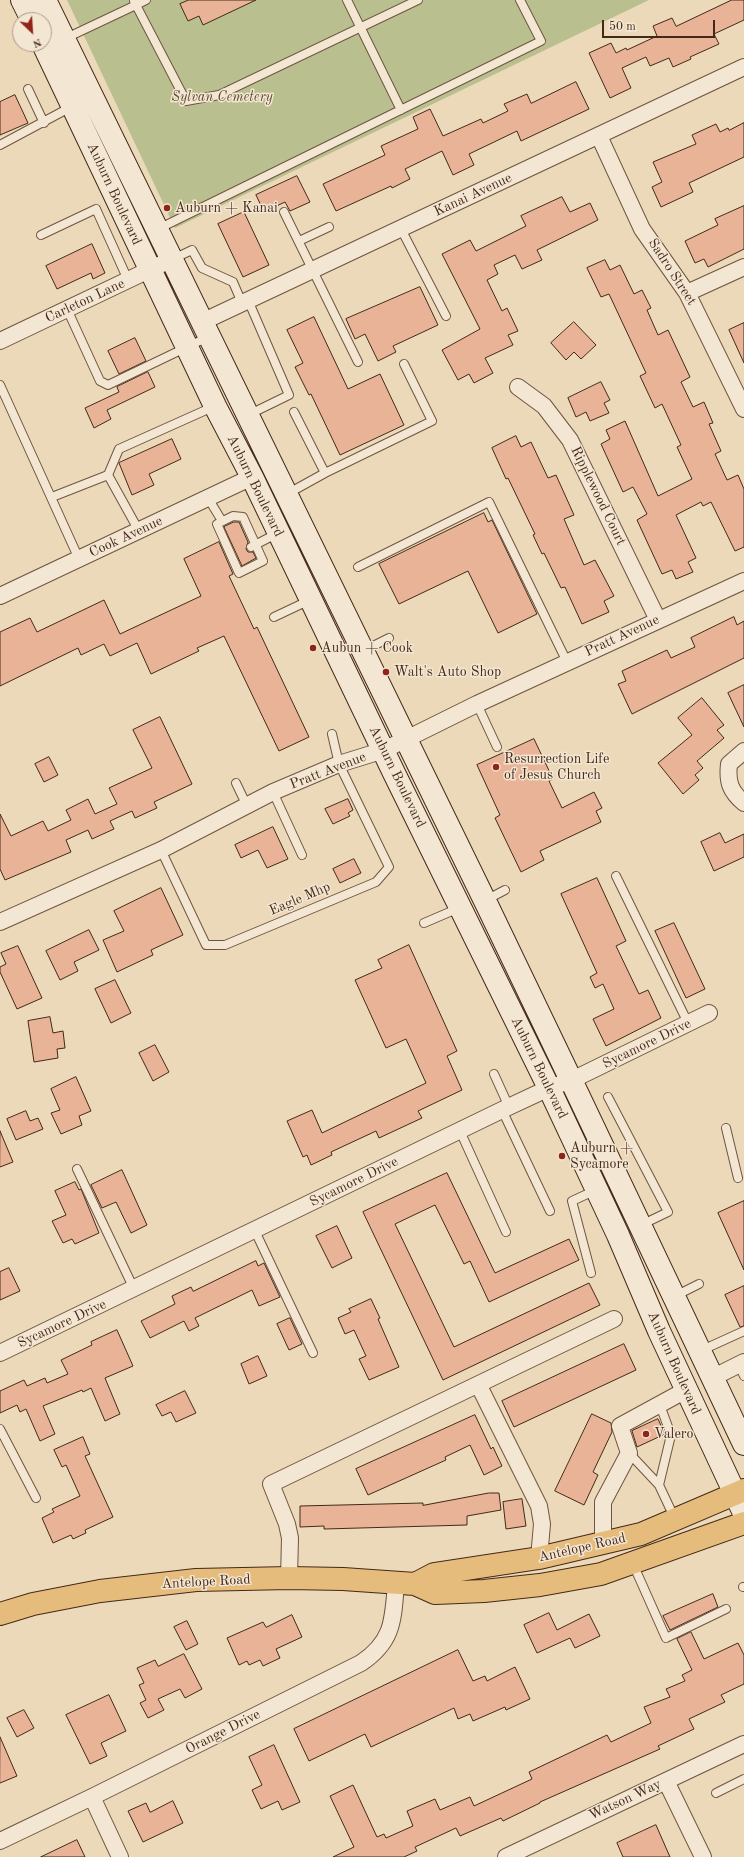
<!DOCTYPE html>
<style>
body{margin:0}
#map{position:relative;width:744px;height:1857px;overflow:hidden;background:#ecd9b9;font-family:"Old Standard TT",serif}
canvas{display:block}
.north{position:absolute;left:12px;top:12px;width:40px;height:40px;box-sizing:border-box;background:#f3e6d2;border:1px solid #ad9a88;border-radius:50%;rotate:155deg;font-size:11px;font-weight:700;line-height:16px;text-align:center;color:#442918}
.north::after{content:'';display:block;margin:auto;width:14px;height:18px;background:#8f2418;clip-path:polygon(50% 0,100% 100%,50% 72%,0 100%)}
.scale{position:absolute;left:602px;top:20px;width:113px;height:18px;box-sizing:border-box;border:2px solid #442918;border-top:0;padding-left:5px;font-size:12px;line-height:14px;white-space:nowrap;color:#442918;-webkit-text-stroke:3px #f3e6d2;paint-order:stroke}
</style>
<div id="map">
<canvas width="744" height="1857"></canvas>
<div class="north">N</div>
<div class="scale">50 m</div>
</div>
<script>
const ctx = document.querySelector('canvas').getContext('2d');
ctx.lineJoin = 'round';
function paint(path, color) {
  ctx.fillStyle = color;
  ctx.fill(path, 'evenodd');
}
function stroke(path, color, width, dash) {
  ctx.strokeStyle = color;
  ctx.lineWidth = width;
  ctx.lineCap = dash ? 'butt' : 'round';
  ctx.setLineDash(dash || []);
  ctx.stroke(path);
}
function label(font, color, halo, rows, align = 'center') {
  ctx.font = font + ' "Old Standard TT",serif';
  ctx.lineWidth = 3;
  ctx.setLineDash([]);
  ctx.textBaseline = 'middle';
  ctx.strokeStyle = halo;
  ctx.fillStyle = color;
  for (const [text, x, y, turn = 0] of rows) {
    ctx.save();
    ctx.translate(x, y);
    ctx.rotate((+turn || 0) * Math.PI / 180);
    ctx.textAlign = isNaN(turn) ? turn : align;
    if (halo) ctx.strokeText(text, 0, 0);
    ctx.fillText(text, 0, 0);
    ctx.restore();
  }
}
const green = new Path2D(`
 M67 0H649L175 228Z`);
const building = new Path2D(`
 M189 0H256L203 25 199 16 188 21 180 4Z
 M732 0H744V20L714 34 719 44 690 57 691 59 673 67 669 58 650 66 646 57 622 68 631 88 610 98 589 53 611 43 616 53 626 48 627 50 657 36 653 26 672 18 676 26Z
 M576 82 589 109 521 141 517 131 492 143 469 154 474 165 453 175 442 151 405 169 410 179 392 188 391 186 336 211 323 184 385 155 381 146 418 129 413 117 430 109 443 136 481 119 483 123 508 111 504 104 527 94 531 103Z
 M15 95 28 123 0 135V102Z
 M744 123V157L689 183 693 192 661 207 652 187 662 182 653 162 696 144 692 135 716 124 720 132 728 128 729 130Z
 M297 176 310 202 290 211 285 202 264 212 256 195Z
 M562 197 570 212 590 203 598 220 537 250 542 260 522 269 515 255 494 265 498 274 487 280 502 311 507 308 518 331 508 335 513 345 485 358 493 373 474 383 469 374 458 380 442 350 480 329 442 254 470 240 476 251 526 226 521 216Z
 M744 206V249L708 267 704 259 695 263 685 241 718 225 715 219Z
 M244 212 269 265 243 277 218 224Z
 M92 244 105 273 93 279 91 273 57 289 46 266Z
 M605 260 610 270 620 265 634 294 642 290 651 308 647 310 658 335 668 330 690 377 681 382 693 407 704 402 713 423 709 424 721 451 715 454 727 480 738 475 744 489V547L735 551 711 502 703 506 701 502 676 515 696 558 688 562 693 572 676 579 672 570 662 574 637 520 647 514 633 487 623 492 601 444 610 439 606 430 625 421 658 496 692 479 677 447 681 445 662 404 655 408 640 376 646 373 609 294 601 297 587 268Z
 M420 287 438 325 393 346 396 352 378 361 365 334 355 339 346 319Z
 M314 317 348 389 380 374 404 425 340 455 311 394 309 395 295 367 303 363 287 330Z
 M574 322 596 345 581 359 574 352 566 360 551 343Z
 M744 323V363L729 330Z
 M135 338 146 361 119 374 108 351Z
 M148 372 155 387 107 410 111 419 94 428 85 408 119 392 117 387Z
 M601 382 610 400 604 403 609 413 590 421 586 412 576 417 568 398Z
 M516 436 521 447 531 442 548 478 556 475 574 515 564 519 584 565 595 560 614 596 604 601 609 612 582 624 565 587 561 588 544 553 542 554 533 535 535 534 508 478 506 479 492 448Z
 M172 439 181 459 149 474 154 485 132 495 119 463Z
 M484 513 488 522 492 520 537 614 498 633 468 571 399 604 379 564Z
 M234 522H239L248 542 246 549 248 552H253L256 558 242 566 224 527Z
 M219 542 233 574 229 576 254 629 257 627 309 737 279 751 224 636 197 648 199 651 151 674 137 643 110 656 104 644 81 655 78 648 0 686V632L30 618 37 632 104 600 120 634 201 596 184 559Z
 M734 617 737 625 744 621V658L632 714 618 684 626 681 622 671 667 650 671 658 695 647 691 638Z
 M744 685V727L728 693Z
 M702 698 724 725 717 730 724 738 697 761 703 768 695 775 699 780 683 794 658 763 692 735 678 718Z
 M160 717 192 784 154 802 157 808 135 818 132 811 110 821 114 829 92 839 88 830 66 840 71 852 5 880 0 869V814L11 836 43 821 48 831 71 820 66 810 88 799 95 814 117 804 109 788 152 768 133 730Z
 M534 739 553 779 549 781 562 808 594 792 602 808 596 811 601 822 540 851 544 860 521 872 495 818 500 815 477 765Z
 M49 757 58 775 44 782 35 764Z
 M348 799 353 810 348 813 350 816 333 824 325 809Z
 M273 827 288 859 267 868 258 850 241 858 235 845Z
 M720 833 725 843 744 834V857L714 871 701 842Z
 M354 859 361 873 340 883 333 869Z
 M597 878 626 941 616 946 639 994 648 990 661 1018 606 1046 593 1019 614 1009 603 984 595 988 590 977 597 973 561 894Z
 M161 888 183 935 151 950 153 955 117 972 103 940 124 931 114 911Z
 M674 923 705 989 686 998 655 931Z
 M89 930 99 950 74 962 78 971 60 980 46 951Z
 M409 945 457 1051 447 1056 462 1090 418 1111 422 1118 379 1138 376 1131 331 1152 332 1155 311 1165 307 1155 303 1157 287 1121 312 1110 322 1133 426 1083 406 1039 386 1048 355 980 382 968 378 960Z
 M18 946 42 998 17 1009 0 972V967L6 964 1 953Z
 M115 980 131 1013 111 1023 95 989Z
 M50 1017 53 1033 63 1031 65 1048 57 1049 58 1058 34 1062 28 1021Z
 M155 1045 169 1072 153 1081 139 1053Z
 M76 1077 91 1111 79 1116 82 1125 61 1134 51 1113 60 1110 51 1089Z
 M26 1111 30 1121 38 1118 43 1129 16 1140 7 1119Z
 M0 1131 13 1162 0 1167Z
 M122 1170 147 1225 131 1233 116 1202 102 1208 91 1185Z
 M447 1173 495 1273 569 1239 579 1260 489 1302 470 1261 464 1264 435 1205 395 1224 454 1347 589 1283 600 1305 443 1380 363 1212Z
 M75 1182 79 1190 81 1189 99 1233 75 1244 72 1239 63 1243 52 1221 66 1215 55 1191Z
 M744 1201V1270L718 1213Z
 M337 1226 352 1258 332 1268 316 1236Z
 M256 1261 258 1266 264 1263 280 1297 259 1306 252 1290 195 1318 199 1326 189 1331 184 1321 150 1338 141 1321 175 1304 172 1296 191 1287 193 1291Z
 M9 1268 20 1291 0 1300V1272Z
 M744 1286V1326L740 1327 725 1295Z
 M371 1299 380 1318 378 1319 399 1367 369 1380 359 1359 366 1356 354 1330 345 1334 338 1318 351 1312 349 1309Z
 M290 1318 302 1344 289 1350 277 1324Z
 M117 1330 133 1366 105 1378 120 1414 105 1421 91 1388 83 1392 82 1390 43 1406 55 1434 40 1441 26 1409 20 1412 17 1405 0 1413V1391L24 1380 27 1386 45 1378 47 1383 68 1374 61 1360 92 1345 91 1342Z
 M624 1344 636 1370 514 1427 502 1401Z
 M258 1356 267 1376 249 1384 241 1364Z
 M185 1391 196 1413 176 1422 171 1412 162 1416 156 1405Z
 M592 1414 611 1423 612 1432 593 1472 598 1475 584 1505 555 1491Z
 M475 1415 491 1449 493 1447 502 1466 484 1475 470 1445 445 1457 446 1460 368 1495 356 1469Z
 M658 1419 665 1434 637 1447 632 1431Z
 M83 1437 90 1454 85 1456 113 1517 85 1530 86 1533 73 1539 71 1535 53 1543 42 1518 54 1512 52 1509 80 1496 66 1465 62 1467 54 1450Z
 M489 1493H499L501 1510 467 1516V1525L324 1529V1526L300 1527V1506L423 1503V1505Z
 M522 1499 526 1526 506 1529 503 1502Z
 M713 1594 718 1607 670 1630 663 1616Z
 M549 1613 557 1630 589 1614 600 1636 575 1648 570 1638 537 1653 524 1625Z
 M292 1615 302 1637 276 1649 280 1658 263 1666 260 1660 249 1665 247 1661 239 1665 227 1638 263 1622 266 1627Z
 M187 1621 198 1644 186 1650 174 1627Z
 M691 1632 704 1659 738 1643 744 1655V1684L721 1695 725 1702 689 1719 694 1729 658 1746 660 1749 540 1802V1803L503 1821 501 1818 460 1836 456 1828 415 1847 417 1851 404 1857H333L354 1847 330 1796 353 1785 377 1837 384 1834 386 1838 413 1826 407 1811 435 1799 440 1810 470 1797 474 1806 532 1779 529 1772 607 1735 611 1742 651 1723 644 1707 670 1697 666 1689 685 1681 682 1675 692 1670 677 1639Z
 M458 1650 473 1681 485 1676 487 1681 515 1667 530 1699 506 1710 505 1707 473 1721 470 1714 458 1719 454 1708 371 1747 365 1734 309 1761 294 1729Z
 M184 1654 202 1689 185 1698 180 1689 158 1699 164 1710 148 1718 140 1703 146 1700 139 1685 144 1683 137 1668 155 1660 158 1666Z
 M109 1695 126 1731 101 1743 107 1756 90 1764 66 1715Z
 M24 1710 34 1728 17 1737 7 1718Z
 M0 1737 17 1776 0 1783Z
 M274 1745 300 1802 282 1810 278 1801 261 1809 252 1790 262 1785 249 1757Z
 M173 1801 183 1823 143 1842 128 1811 146 1803 150 1812Z
 M656 1825 670 1857H623L617 1843Z
 M77 1840 85 1857H41Z`);
const service = new Path2D(`
 M347 0 401 110
 M134 1 136 5 146 0
 M64 39 136 5 186 101 219 95 418 0
 M28 89 44 123
 M0 145 71 107
 M284 212 358 362
 M158 229 541 41 520 0
 M401 229 446 316
 M41 235 96 209 128 280
 M299 241 329 227
 M173 259 192 250 202 268 233 282 242 303
 M67 309 100 381 108 385 208 337
 M0 385 79 559
 M294 412 325 473
 M248 415 289 395 248 300
 M108 475 119 449 215 406
 M287 494 325 473 432 421 404 364
 M52 497 108 475 139 531
 M208 498 222 521
 M233 516 243 517 263 561 239 573 217 524Z
 M251 547 278 533
 M358 567 489 502 567 662
 M274 617 310 600
 M363 651 389 638
 M477 704 497 747
 M236 783 247 806
 M273 792 302 855
 M161 850 206 945H225L376 882 389 867 339 764 332 734
 M616 876 688 1023
 M486 900 505 890
 M424 923 459 908
 M494 1074 509 1107
 M608 1097 668 1212 641 1225
 M502 1110 550 1211
 M726 1128 738 1178
 M460 1131 506 1232
 M77 1169 134 1289
 M255 1231 313 1353
 M591 1273 572 1201 596 1190
 M675 1296 699 1284
 M700 1351 744 1331
 M739 1365 744 1376
 M660 1405 671 1435 659 1485 675 1519
 M0 1429 36 1498
 M629 1453 659 1485
 M633 1564 666 1638 726 1609
 M743 1587H744
 M716 1793 744 1779`);
const minor = new Path2D(`
 M599 136 642 229 687 293 744 409
 M687 293 744 267
 M202 322 744 67
 M0 341 170 260
 M518 387 544 406 570 440 658 620
 M0 596 252 477
 M744 751 729 764C727 782 730 791 744 803
 M0 922 161 850 273 792 339 764 384 750 477 704 744 581
 M0 1353 502 1110 549 1088 572 1080 709 1013
 M712 1378 744 1362
 M479 1386 539 1506 542 1524 539 1558
 M603 1544V1502L629 1453 620 1426 686 1390
 M289 1578 290 1538 287 1524 271 1484 614 1319
 M666 1781 703 1857
 M92 1797 120 1857
 M0 1841 92 1797 361 1663C394 1641 393 1619 396 1583
 M506 1857 744 1744`);
const secondary = new Path2D(`
 M22 0 32 20
 M45 0C191 303 340 604 487 905 574 1084 658 1265 744 1444
 M43 44 215 406 252 477 394 773 549 1088 618 1235 659 1331 744 1513`);
const primary = new Path2D(`
 M415 1584 434 1574 539 1558 641 1534 744 1490
 M0 1614 33 1604 100 1591 196 1580 289 1578 343 1579 415 1584 435 1593 484 1591 540 1585 601 1574 744 1523`);
const markers = [
 [167,208,4,"#8f2418"],
 [313,648,4,"#8f2418"],
 [386,672,4,"#8f2418"],
 [496,767,4,"#8f2418"],
 [562,1156,4,"#8f2418"],
 [646,1434,4,"#8f2418"]
];
const parkNames = [
 ["Sylvan Cemetery",222,97]
];
const streetNames = [
 ["Auburn Boulevard",114,194,65],
 ["Kanai Avenue",473,195,-25],
 ["Sadro Street",672,272,57],
 ["Carleton Lane",85,301,-25],
 ["Auburn Boulevard",255,486,64],
 ["Ripplewood Court",598,496,64],
 ["Cook Avenue",126,537,-25],
 ["Pratt Avenue",622,636,-25],
 ["Pratt Avenue",328,771,-21],
 ["Auburn Boulevard",397,777,64],
 ["Eagle Mhp",300,899,-23],
 ["Sycamore Drive",647,1044,-26],
 ["Auburn Boulevard",539,1068,64],
 ["Sycamore Drive",354,1182,-26],
 ["Sycamore Drive",62,1324,-25],
 ["Auburn Boulevard",674,1363,66],
 ["Antelope Road",582,1548,-13],
 ["Antelope Road",206,1582,-3],
 ["Orange Drive",223,1732,-27],
 ["Watson Way",625,1800,-25]
];
const poiNames = [
 ["Auburn + Kanai",175,208],
 ["Aubun + Cook",321,648],
 ["Walt's Auto Shop",394,672],
 ["Resurrection Life",504,759],
 ["of Jesus Church",504,775],
 ["Auburn +",570,1148],
 ["Sycamore",570,1164],
 ["Valero",654,1434]
];
paint(green, '#b9bf8e');
paint(building, '#e8b396');
stroke(building, '#442918', 1);
stroke(service, '#6e5540', 10);
stroke(minor, '#6e5540', 18);
stroke(secondary, '#442918', 24);
stroke(primary, '#442918', 24);
stroke(service, '#f3e6d2', 8);
stroke(minor, '#f3e6d2', 16);
stroke(secondary, '#f3e6d2', 22);
stroke(primary, '#e6bc7c', 22);
for (const [x, y, r, color] of markers) {
  const dot = new Path2D();
  dot.arc(x, y, r, 0, 2 * Math.PI);
  ctx.fillStyle = color;
  ctx.fill(dot);
  stroke(dot, '#f3e6d2', 1.5);
}
label('italic 14px', '#5b4730', '#f3e6d2', parkNames);
label('14px', '#442918', '#f3e6d2', streetNames);
label('14px', '#442918', '#f3e6d2', poiNames, 'left');
</script>
